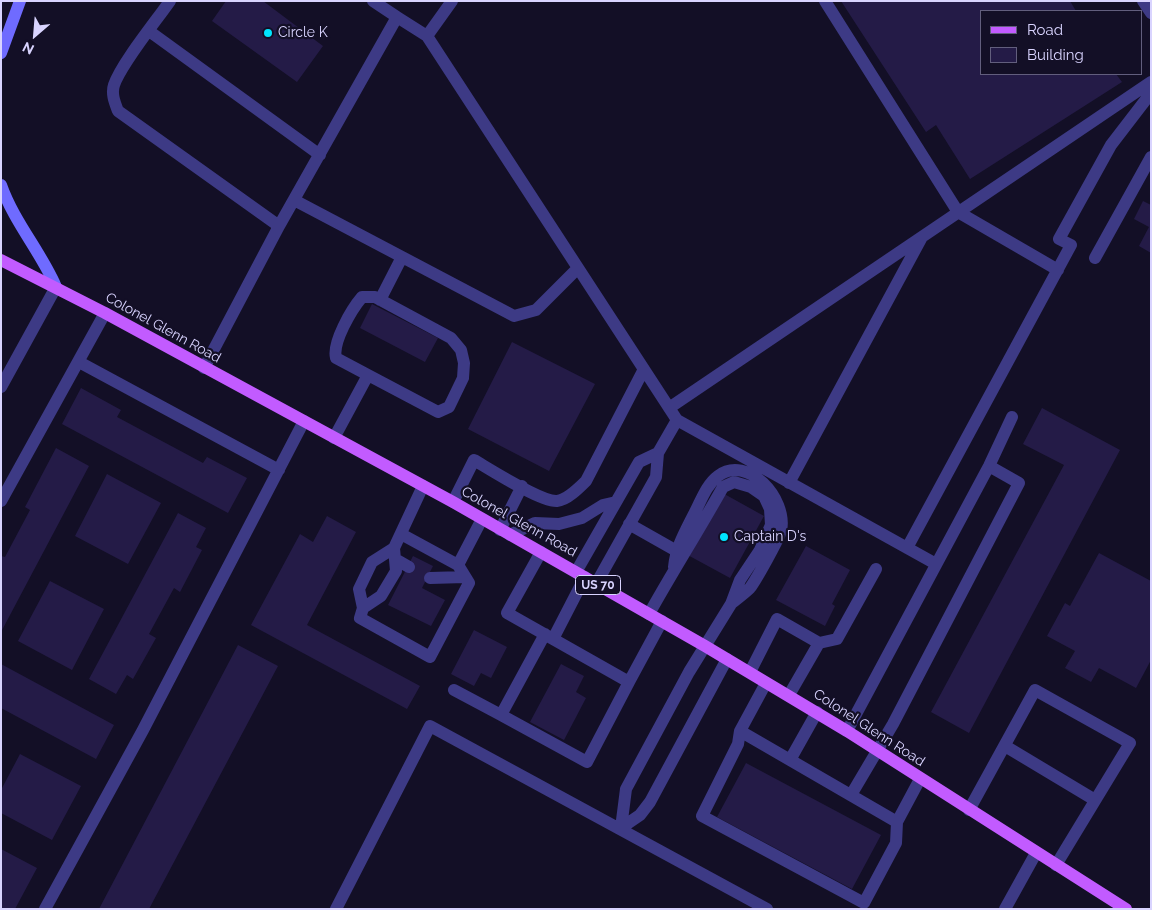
<!DOCTYPE html>
<style>
body{margin:0}
#map{position:relative;width:1152px;height:910px;overflow:hidden;background:#130f26;font-family:Raleway,sans-serif}
canvas{display:block}
.frame{position:absolute;inset:0;border:2px solid #d9d4ff;pointer-events:none}
.legend{position:absolute;left:980px;top:10px;width:162px;height:65px;box-sizing:border-box;background:#130f26;border:1px solid #625e7d;margin:0;padding:6px 9px;list-style:none;font-size:15px;color:#d9d4ff}
.legend li{display:flex;align-items:center;gap:10px;height:25px}
.legend b{width:25px;border:1px solid #625e7d}
.north{position:absolute;left:10px;top:10px;width:50px;height:50px;-webkit-text-stroke:4px #130f26;paint-order:stroke;rotate:207deg;font-size:14px;font-weight:700;line-height:20px;text-align:center;color:#d9d4ff}
.north::after{content:'';display:block;margin:auto;width:18px;height:22px;background:#d9d4ff;clip-path:polygon(50% 0,100% 100%,50% 72%,0 100%)}
</style>
<div id="map">
<canvas width="1152" height="910"></canvas>
<div class="frame"></div>
<ul class="legend">
<li><b style="height:6px;background:#c25bff"></b>Road</li>
<li><b style="height:14px;background:#241b47"></b>Building</li>
</ul>
<div class="north">N</div>
</div>
<script>
const ctx = document.querySelector('canvas').getContext('2d');
ctx.lineJoin = 'round';
function paint(path, color) {
  ctx.fillStyle = color;
  ctx.fill(path, 'evenodd');
}
function stroke(path, color, width, dash) {
  ctx.strokeStyle = color;
  ctx.lineWidth = width;
  ctx.lineCap = dash ? 'butt' : 'round';
  ctx.setLineDash(dash || []);
  ctx.stroke(path);
}
function label(font, color, halo, rows, align = 'center') {
  ctx.font = font + ' Raleway,sans-serif';
  ctx.lineWidth = 4.5;
  ctx.setLineDash([]);
  ctx.textBaseline = 'middle';
  ctx.strokeStyle = halo;
  ctx.fillStyle = color;
  for (const [text, x, y, turn = 0] of rows) {
    ctx.save();
    ctx.translate(x, y);
    ctx.rotate((+turn || 0) * Math.PI / 180);
    ctx.textAlign = isNaN(turn) ? turn : align;
    if (halo) ctx.strokeText(text, 0, 0);
    ctx.fillText(text, 0, 0);
    ctx.restore();
  }
}
const building = new Path2D(`
 M226 1H263L323 46 297 82 212 21Z
 M841 1H1070L1076 11H981V74H1116L1122 82 970 179 936 125 926 132Z
 M1143 201 1151 205V253L1139 246 1149 227 1134 219Z
 M372 304 438 338 425 362 360 328Z
 M512 342 595 384 549 471 468 429Z
 M81 388 121 410 117 417 203 463 207 457 247 478 228 513 62 424Z
 M1042 408 1120 450 969 733 931 712 1064 465 1023 444Z
 M56 448 89 466 1 632V556L5 557 30 510 25 507Z
 M107 474 161 503 128 564 75 536Z
 M719 491 764 516 730 578 684 553Z
 M178 513 206 528 196 547 202 550 180 592 174 588 149 634 156 638 133 679 127 675 116 694 89 679Z
 M327 516 356 532 307 625 420 686 407 709 251 625 300 534 313 542Z
 M806 546 850 570 832 604 835 606 825 626 776 600Z
 M1099 553 1151 581V660L1136 688 1099 668 1091 682 1065 668 1075 651 1047 636 1065 603 1070 606Z
 M413 556 433 566 422 588 445 600 431 626 388 605Z
 M50 581 104 609 72 670 18 641Z
 M474 630 507 647 491 678 481 673 474 686 451 674Z
 M238 645 278 666 149 909H99Z
 M1 664 114 725 96 759 1 708Z
 M561 664 584 676 576 692 586 698 564 740 530 722Z
 M20 754 81 786 52 840 1 813V790Z
 M746 763 881 835 852 889 717 817Z
 M1 849 37 868 15 909H1Z`);
const lane = new Path2D(`
 M170 1C156 21 121 64 114 85 111 94 115 103 118 111L279 226
 M373 1 397 17
 M452 1 427 36 677 420 936 564
 M825 1 958 212 1058 270
 M1143 1 1151 13
 M149 31 320 155
 M294 200 514 316 536 310 578 268
 M1095 258 1151 157
 M380 300 402 257
 M79 362 279 470
 M204 368 279 226 397 17 427 36
 M1 387 56 287
 M669 408 1151 82
 M334 438 368 375 438 412 449 407 463 378 464 363 461 350 451 338 375 297H362C351 310 332 343 336 358L368 375
 M789 483 921 239
 M423 486 394 548 396 571 381 596 363 608 360 618 430 657 469 583 458 565 482 519
 M1 501 105 313
 M453 502 474 460C491 470 541 502 557 501 567 500 579 488 586 481L644 369
 M629 524 682 554
 M500 530 522 486
 M401 534 458 565
 M510 535 535 523 559 524 582 518 603 505 616 502
 M907 548 1071 245 1059 239 1111 145 1151 93
 M541 552 507 613 629 682 662 621
 M395 559 409 567
 M674 567C676 547 685 532 694 514 701 501 706 485 718 476 747 454 788 498 781 531 779 539 756 580 750 588 745 593 738 598 732 603
 M576 572 639 462 658 453
 M430 578 465 577
 M596 584 656 477 658 453 677 420
 M363 608 359 589 372 562 394 548
 M649 614C673 571 699 530 723 487L734 482 751 487 764 496 770 509 771 525 760 550 740 580 731 604 689 672 626 789 621 828 640 815 650 802 727 659
 M545 634 501 715 587 762 629 682
 M553 639 585 577
 M819 643 837 639 876 569
 M750 672 777 619 819 643 789 695
 M766 683 740 731 738 744 702 816 864 903 896 843 897 822 920 779
 M454 690 501 715
 M740 731 897 822
 M847 731 989 466 1012 417
 M1005 746 1095 800
 M790 760 817 712
 M851 795 893 724 1019 483 989 466
 M969 810 1035 690 1130 743 1056 865
 M45 909 143 730 304 421
 M336 909 430 726 767 909
 M1005 909 1036 853`);
const secondary = new Path2D(`
 M1 53 20 1
 M1 185C14 222 41 252 56 287`);
const primary = new Path2D(`
 M1 260 105 313 453 502 705 646 847 731 1126 909`);
const markers = [
 [268,33,5,"#00e5ff"],
 [724,537,5,"#00e5ff"]
];
const shields = [
 [598,585,45]
];
const shieldNames = [
 ["US 70",598,585]
];
const poiNames = [
 ["Circle K",278,33],
 ["Captain D's",734,537]
];
const streetNames = [
 ["Colonel Glenn Road",163,328,29],
 ["Colonel Glenn Road",519,522,29],
 ["Colonel Glenn Road",869,728,33]
];
paint(building, '#241b47');
stroke(lane, '#3d3a85', 12);
stroke(secondary, '#6f6bff', 12);
stroke(primary, '#c25bff', 12);
for (const [x, y, r, color] of markers) {
  const dot = new Path2D();
  dot.arc(x, y, r, 0, 2 * Math.PI);
  ctx.fillStyle = color;
  ctx.fill(dot);
  stroke(dot, '#130f26', 2);
}
for (const [x, y, w] of shields) {
  const box = new Path2D();
  box.roundRect(x - w / 2, y - 9.5, w, 19, 4);
  ctx.fillStyle = '#130f26';
  ctx.fill(box);
  stroke(box, '#d9d4ff', 1);
}
label('bold 12px', '#d9d4ff', null, shieldNames);
label('14px', '#d9d4ff', '#130f26', poiNames, 'left');
label('14px', '#d9d4ff', '#130f26', streetNames);
</script>
